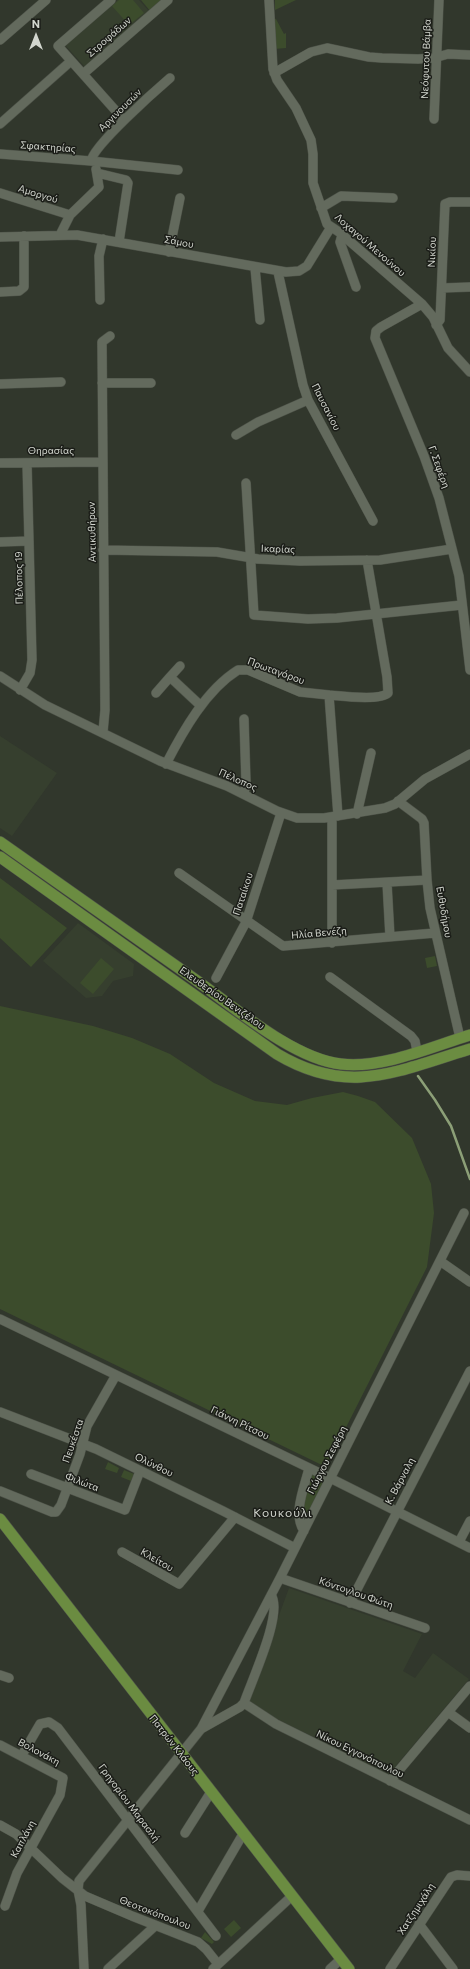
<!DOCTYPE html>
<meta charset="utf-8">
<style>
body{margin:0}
#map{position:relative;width:470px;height:1969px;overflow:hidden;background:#31372c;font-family:Commissioner,sans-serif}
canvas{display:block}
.north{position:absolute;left:16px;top:16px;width:40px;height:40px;-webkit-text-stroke:3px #1b1d18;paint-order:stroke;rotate:0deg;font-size:11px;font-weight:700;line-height:16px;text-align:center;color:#d2d6ce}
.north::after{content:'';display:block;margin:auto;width:14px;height:18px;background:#d2d6ce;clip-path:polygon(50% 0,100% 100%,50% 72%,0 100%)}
</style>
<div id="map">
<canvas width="470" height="1969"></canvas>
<div class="north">N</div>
</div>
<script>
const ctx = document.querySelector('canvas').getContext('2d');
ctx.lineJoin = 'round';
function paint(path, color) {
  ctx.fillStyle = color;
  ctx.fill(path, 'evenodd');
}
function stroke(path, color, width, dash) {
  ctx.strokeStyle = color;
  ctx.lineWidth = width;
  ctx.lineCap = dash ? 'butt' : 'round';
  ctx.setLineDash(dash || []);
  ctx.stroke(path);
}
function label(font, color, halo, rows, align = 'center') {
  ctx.font = font + ' Commissioner,sans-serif';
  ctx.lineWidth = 3;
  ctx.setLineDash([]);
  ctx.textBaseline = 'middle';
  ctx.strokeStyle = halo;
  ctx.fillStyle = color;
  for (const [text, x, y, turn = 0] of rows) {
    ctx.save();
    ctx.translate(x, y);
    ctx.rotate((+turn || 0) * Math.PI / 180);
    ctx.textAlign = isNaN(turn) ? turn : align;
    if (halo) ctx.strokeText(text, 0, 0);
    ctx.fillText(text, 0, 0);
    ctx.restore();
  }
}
const built = new Path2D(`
 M117 0H139L149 11 85 67 65 45Z
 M0 736 57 773 12 836 0 828Z
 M78 923 134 964 133 976 113 981 102 996 86 998 43 961Z
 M289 1588 422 1634 403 1671 415 1678 433 1653 469 1679 388 1775 259 1710 248 1700Z`);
const green = new Path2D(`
 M119 0H133L144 13 129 25 112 6Z
 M141 0H162L151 12Z
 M275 0H296L275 10Z
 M276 19 284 34 286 33V48L274 49 272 20Z
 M0 878 67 928 31 967 0 938Z
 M435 956 437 966 427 968 425 958Z
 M101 958 114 969 93 994 80 983Z
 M0 1006 93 1026 132 1038 170 1054 214 1083 255 1101 287 1105 312 1098 343 1092 358 1096 375 1102 412 1138 431 1184 434 1213 427 1267 326 1467 0 1309Z
 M108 1462 119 1468 117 1473 105 1469Z
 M309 1468 330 1478 301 1527Z
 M124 1470 134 1474 131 1481 121 1477Z
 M234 1920 241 1928 231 1937 224 1929Z
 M205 1932 214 1942 212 1944 201 1938Z`);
const stream = new Path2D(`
 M418 1076 435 1100 451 1126 470 1179`);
const minor = new Path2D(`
 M111 0 58 46 124 120
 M269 0 273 69 277 80 296 108 311 140 313 154V183L327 224 339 232 422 304 433 317 448 348 470 372
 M0 40 46 0
 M274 73 311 52 327 48 369 57 382 58 418 59 434 58 448 54 470 55
 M83 74 168 0
 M434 119 439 0
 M0 124 71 61
 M0 154 91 161 178 170
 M91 161C93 146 156 90 170 78
 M97 173 126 180 128 183 119 242
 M0 193 70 215
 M321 208 341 196 393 198
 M60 235 70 215 99 187 96 169
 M342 235 340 242 356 287
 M0 237 77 235 286 272 299 271 307 266 331 227
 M169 252 180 198
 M255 268 260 320
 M278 272 303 385 308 400 373 521
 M442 288 470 287
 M0 292 19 291 24 287V236
 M100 300 99 256 103 239
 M422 304 381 327 376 331 375 338 424 456 439 498 459 576 470 670
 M436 325 440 320 445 204 450 202H470
 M102 383H151
 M0 384 61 382
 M236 435 258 422 308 400
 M0 463 102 462
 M246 483 254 615 308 619 337 618 462 605
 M0 542 29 541
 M103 550 217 552 258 559 300 561 380 560 452 549
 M180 666 170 677 201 706
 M0 676 45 705 160 761 227 786 277 811 297 818H324L385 808 395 804 425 779 470 754
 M20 690 30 673 32 660 27 463
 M156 693 170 677
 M329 695C341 696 380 701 388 693L387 677 367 560
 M244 719 246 783 244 794
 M103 732 105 710 102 342 110 336
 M166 764C183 731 206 690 238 670H248L300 692 329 695 338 816
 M398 801 422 819 424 823 427 880 430 908 460 1038
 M357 814 371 753
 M332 817V943
 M179 873 283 946 435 933
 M387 883 390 937
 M332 885 427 880
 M330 977 411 1036 415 1041 417 1051
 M216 978 246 922 281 813
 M440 1261 470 1282
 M0 1319 330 1478 470 1548
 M0 1412 96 1449 223 1511 295 1548
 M31 1474 125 1510 140 1471
 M0 1491 52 1512H56L61 1505 80 1454 87 1426 116 1375
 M304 1531C292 1514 305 1486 309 1468
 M459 1542 470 1521
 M122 1552 179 1584 235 1517
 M280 1578 425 1628
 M350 1603 470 1371
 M0 1675 9 1678
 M244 1703 276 1724 470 1820
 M448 1712 470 1728
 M201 1729 240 1707 244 1703C251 1682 284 1612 271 1595
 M0 1745 63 1778 60 1795 17 1873 5 1906
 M22 1755 40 1724 49 1722 58 1728 216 1936
 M390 1781 470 1686
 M0 1825 16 1834 62 1878 85 1896 132 1916 198 1942 206 1949 218 1964
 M185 1833 211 1792
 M198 1911 243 1834
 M419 1924 453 1969
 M84 1969 81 1905 78 1890 79 1881 201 1729 280 1578 464 1213
 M108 1969 155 1926
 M213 1969 292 1896
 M330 1969 341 1959
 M390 1969 451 1877 457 1875 470 1876`);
const major = new Path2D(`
 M0 842C64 887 129 933 193 978 233 1006 293 1059 341 1064 382 1069 431 1047 470 1035
 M0 857 277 1054C349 1097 397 1071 470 1049
 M0 1519 349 1969`);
const streetNames = [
 ["Στροφάδων",109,37,-41],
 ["Νεόφυτου Βάμβα",426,59,-88],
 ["Αργινουσών",120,110,-45],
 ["Σφακτηρίας",48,147,4],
 ["Αμοργού",38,194,17],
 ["Σάμου",179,242,11],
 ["Λοχαγού Μενούνου",370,245,41],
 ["Νικίου",432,252,-88],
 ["Παυσανίου",326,407,63],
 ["Θηρασίας",51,451],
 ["Γ. Σεφέρη",439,467,70],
 ["Αντικυθήρων",92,532,-91],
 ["Ικαρίας",278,549,2],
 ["Πέλοπος 19",19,578,-91],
 ["Πρωταγόρου",276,671,20],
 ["Πέλοπος",238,780,24],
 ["Παταίκου",243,894,-72],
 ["Ευθυδήμου",444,912,80],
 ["Ηλία Βενέζη",319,933,-5],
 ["Ελευθερίου Βενιζέλου",222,998,35],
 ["Γιάννη Ρίτσου",240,1423,26],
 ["Πευκέστα",73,1441,-71],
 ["Γιώργου Σεφέρη",327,1460,-63],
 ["Ολύνθου",154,1465,26],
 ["Κ. Βάρναλη",400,1481,-62],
 ["Φιλώτα",82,1482,21],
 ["Κλείτου",157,1560,30],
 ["Κόντογλου Φώτη",356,1593,19],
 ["Πατρών Κλάους",174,1745,52],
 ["Βολονάκη",39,1752,28],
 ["Νίκου Εγγονόπουλου",360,1754,26],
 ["Γρηγορίου Μαρασλή",129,1803,53],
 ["Καπλάνη",23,1839,-62],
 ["Χατζημιχάλη",416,1909,-57],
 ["Θεοτοκόπουλου",155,1913,21]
];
const quarterNames = [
 ["Κουκούλι",283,1513]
];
paint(built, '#363f2e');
paint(green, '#3c4c2c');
stroke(stream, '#8c9f77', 2.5);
stroke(minor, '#4d5248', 10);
stroke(major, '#4d5248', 12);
stroke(minor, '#636a5d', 9);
stroke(major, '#6b8c41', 11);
label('10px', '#d2d6ce', '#1b1d18', streetNames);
ctx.letterSpacing = '1px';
label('12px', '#d2d6ce', '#1b1d18', quarterNames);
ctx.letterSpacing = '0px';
</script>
